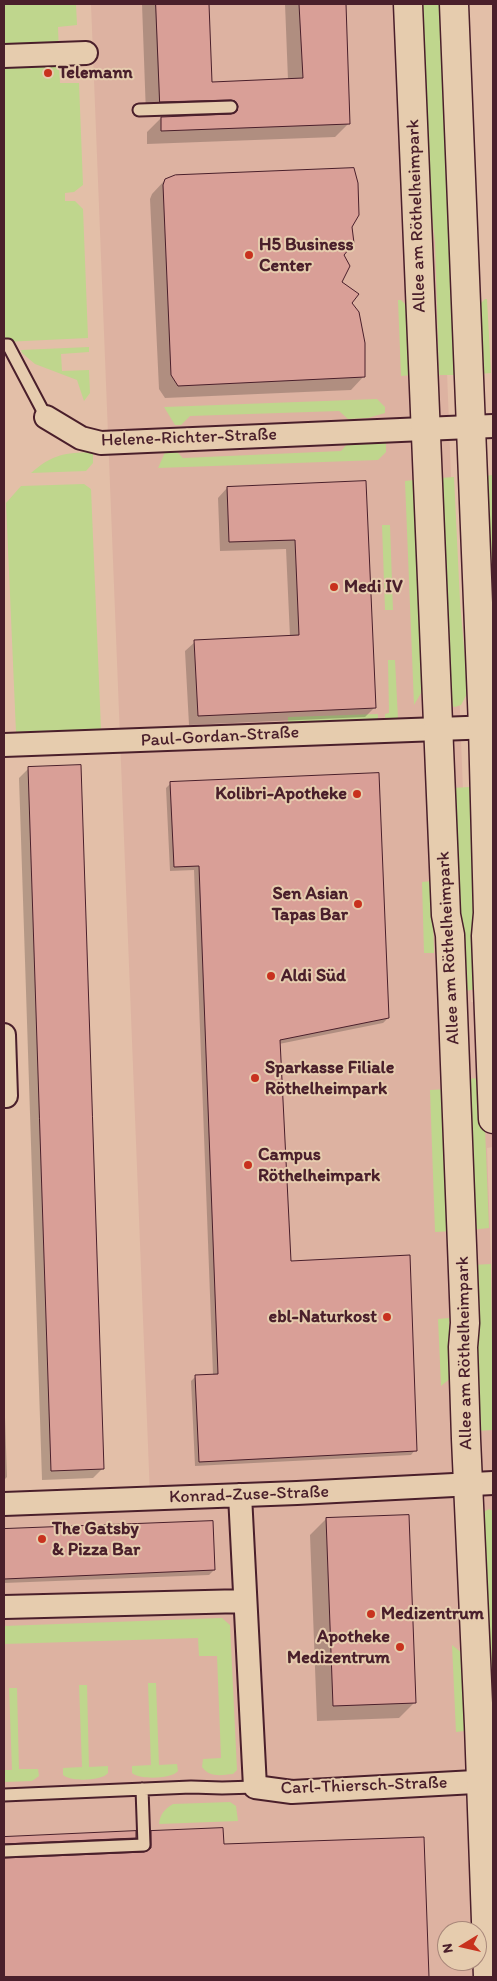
<!DOCTYPE html>
<meta charset="utf-8">
<style>
body{margin:0}
#map{position:relative;width:497px;height:1981px;overflow:hidden;background:#e3bfa8;font-family:Itim,sans-serif}
canvas{display:block}
.frame{position:absolute;inset:0;border:5px solid #4a1f2b;pointer-events:none}
.north{position:absolute;left:437px;top:1921px;width:50px;height:50px;box-sizing:border-box;background:#e6ccae;border:1px solid #a8877a;border-radius:50%;rotate:261deg;font-size:14px;font-weight:700;line-height:20px;text-align:center;color:#4a1f2b}
.north::after{content:'';display:block;margin:auto;width:18px;height:22px;background:#c8321e;clip-path:polygon(50% 0,100% 100%,50% 72%,0 100%)}
</style>
<div id="map">
<canvas width="497" height="1981"></canvas>
<div class="frame"></div>
<div class="north">N</div>
</div>
<script>
const ctx = document.querySelector('canvas').getContext('2d');
ctx.lineJoin = 'round';
function paint(path, color) {
  ctx.fillStyle = color;
  ctx.fill(path, 'evenodd');
}
function stroke(path, color, width, dash) {
  ctx.strokeStyle = color;
  ctx.lineWidth = width;
  ctx.lineCap = dash ? 'butt' : 'round';
  ctx.setLineDash(dash || []);
  ctx.stroke(path);
}
function label(font, color, halo, rows, align = 'center') {
  ctx.font = font + ' Itim,sans-serif';
  ctx.lineWidth = 4;
  ctx.setLineDash([]);
  ctx.textBaseline = 'middle';
  ctx.strokeStyle = halo;
  ctx.fillStyle = color;
  for (const [text, x, y, turn = 0] of rows) {
    ctx.save();
    ctx.translate(x, y);
    ctx.rotate((+turn || 0) * Math.PI / 180);
    ctx.textAlign = isNaN(turn) ? turn : align;
    if (halo) ctx.strokeText(text, 0, 0);
    ctx.fillText(text, 0, 0);
    ctx.restore();
  }
}
const built = new Path2D(`
 M91 4H433L471 1002 493 1001V1147L487 1148 493 1317V1977H4V1502L150 1496ZM447 1931H477V1961H447Z`);
const green = new Path2D(`
 M4 4H76L77 25 58 27 60 83H79L83 185 74 192 65 193V201H75L83 209 88 338 4 342Z
 M421 4H441L456 375H439L435 242 429 193Z
 M485 299H487L491 373 479 374 476 308Z
 M398 300H401L410 309 412 375 401 376Z
 M89 347V352L61 354 62 371 89 370 90 393 84 401 77 380 35 364 22 353 21 350Z
 M377 399 385 407V413L368 418 348 419 339 411 190 416 181 425H175L164 407Z
 M349 442H381L386 443V452L378 460 158 468 166 450 174 449 183 458 341 451Z
 M93 452V463L86 471 31 473C53 454 64 453 93 452Z
 M493 475V710L484 476Z
 M454 477 460 602 468 692 461 705 455 707 451 706 449 701 440 478Z
 M415 480 424 676 421 693 414 705 405 481Z
 M84 484 91 489 101 729 16 732 6 503 21 486Z
 M382 525H390L393 610H385Z
 M388 660H395L398 719 385 722V714L389 713Z
 M378 714V722L288 726V717Z
 M470 787 480 988 462 992 452 788Z
 M432 881 434 953H424L422 882Z
 M483 1078 489 1228 470 1230 463 1079Z
 M448 1089 454 1231 435 1232 430 1090Z
 M491 1264 493 1430 477 1431 472 1265Z
 M449 1318 452 1377 441 1386 438 1319Z
 M489 1509 493 1511V1709L482 1513Z
 M222 1618 230 1625 237 1770 233 1774C221 1775 210 1778 202 1767L203 1759 221 1758 217 1656H199L198 1638 4 1644V1626Z
 M452 1645 462 1653 464 1731 456 1732Z
 M148 1683H156L159 1765 177 1764 178 1771C172 1779 139 1780 132 1773V1766L151 1765Z
 M79 1685H87L89 1767 108 1766V1773C102 1781 70 1782 63 1775V1768L82 1767Z
 M9 1688H17L19 1769H38L39 1776 32 1781 4 1782V1770H12Z
 M230 1802 236 1806 238 1821 159 1824C160 1815 164 1809 173 1804Z`);
const shadow = new Path2D(`
 M142 4H208L211 83 288 80 285 4H344L349 123 335 137 147 144V132L161 118 222 116 216 113 146 115Z
 M165 180 350 227 342 255 340 282 350 303 364 376 351 390 165 398 159 389 150 199 152 194Z
 M365 483 375 707 365 717 189 725 185 651 195 642 290 637 286 549 220 551 218 498 227 488Z
 M29 768 103 1468 93 1478 42 1480 19 778Z
 M171 783 388 1018 383 1023 279 1044 290 1262 415 1450 411 1455 195 1466 191 1381 196 1376 213 1375 194 870 170 871 166 788Z
 M4 1387 7 1477 4 1480Z
 M326 1519 415 1702 399 1718 317 1721 310 1535Z
 M212 1522 214 1570 209 1575 4 1583V1530Z
 M152 1832 222 1845 423 1838 428 1977H4V1860L141 1854V1843Z
 M135 1833V1837L124 1848 4 1853V1838Z`);
const building = new Path2D(`
 M156 4H209L212 82 303 78 299 4H346L350 124 161 131V117L231 114 237 111 238 106 235 101 231 100 160 102Z
 M354 168 358 183 359 215 352 227 354 243 344 255 350 266 342 282 359 294 352 303 359 312 365 343V377L178 386 171 375 163 185 165 179 175 175Z
 M366 481 376 708 198 716 194 640 299 635 295 540 229 542 227 487Z
 M81 765 104 1469 51 1471 28 767Z
 M379 773 389 1018 280 1040 291 1261 410 1255 417 1451 199 1462 195 1375 218 1374 199 866 174 867 170 782Z
 M409 1515 416 1703 333 1706 326 1518Z
 M213 1521 215 1570 4 1579V1529Z
 M223 1828 224 1844 424 1837 429 1977H4V1858L144 1852 151 1848V1831Z
 M136 1831V1838L4 1844V1837Z`);
const lane = new Path2D(`
 M139 110 231 107
 M4 345H8L46 417
 M4 1795 191 1787 222 1788 255 1787
 M4 1851 144 1845 142 1789`);
const street = new Path2D(`
 M4 56 86 53
 M46 417 81 438 101 443 493 426
 M4 745 493 727
 M4 1035 6 1096H4
 M240 1495 255 1787 292 1792 493 1781
 M4 1504 297 1493 493 1483
 M4 1607 245 1601`);
const secondary = new Path2D(`
 M408 4 446 915 450 935 465 1323 463 1347 466 1439 479 1725 488 1977
 M454 4 483 727 488 913 486 936 493 1119`);
const markers = [
 [48,73,5,"#c8321e"],
 [249,255,5,"#c8321e"],
 [334,587,5,"#c8321e"],
 [357,794,5,"#c8321e"],
 [358,904,5,"#c8321e"],
 [271,976,5,"#c8321e"],
 [255,1078,5,"#c8321e"],
 [248,1165,5,"#c8321e"],
 [387,1317,5,"#c8321e"],
 [42,1539,5,"#c8321e"],
 [371,1614,5,"#c8321e"],
 [400,1647,5,"#c8321e"]
];
const poiNames = [
 ["Telemann",58,73],
 ["H5 Business",259,245],
 ["Center",259,266],
 ["Medi IV",344,587],
 ["Kolibri-Apotheke",347,794,"right"],
 ["Sen Asian",348,894,"right"],
 ["Tapas Bar",348,915,"right"],
 ["Aldi Süd",281,976],
 ["Sparkasse Filiale",265,1068],
 ["Röthelheimpark",265,1089],
 ["Campus",258,1155],
 ["Röthelheimpark",258,1176],
 ["ebl-Naturkost",377,1317,"right"],
 ["The Gatsby",52,1529],
 ["& Pizza Bar",52,1550],
 ["Medizentrum",381,1614],
 ["Apotheke",390,1637,"right"],
 ["Medizentrum",390,1658,"right"]
];
const streetNames = [
 ["Allee am Röthelheimpark",417,216,-92],
 ["Helene-Richter-Straße",189,438,-2],
 ["Paul-Gordan-Straße",220,737,-3],
 ["Allee am Röthelheimpark",449,948,-93],
 ["Allee am Röthelheimpark",465,1353,-91],
 ["Konrad-Zuse-Straße",249,1495,-2],
 ["Carl-Thiersch-Straße",364,1786,-2]
];
paint(built, '#ddb2a1');
paint(green, '#bfd68d');
paint(shadow, '#0003');
paint(building, '#d99f97');
stroke(building, '#4a1f2b', 1);
stroke(lane, '#4a1f2b', 15);
stroke(street, '#4a1f2b', 26);
stroke(secondary, '#4a1f2b', 31);
stroke(lane, '#e6ccae', 11);
stroke(street, '#e6ccae', 22);
stroke(secondary, '#e6ccae', 28);
for (const [x, y, r, color] of markers) {
  const dot = new Path2D();
  dot.arc(x, y, r, 0, 2 * Math.PI);
  ctx.fillStyle = color;
  ctx.fill(dot);
  stroke(dot, '#e6ccae', 2);
}
label('bold 18px', '#4a1f2b', '#e6ccae', poiNames, 'left');
label('18px', '#4a1f2b', '#e6ccae', streetNames);
</script>
